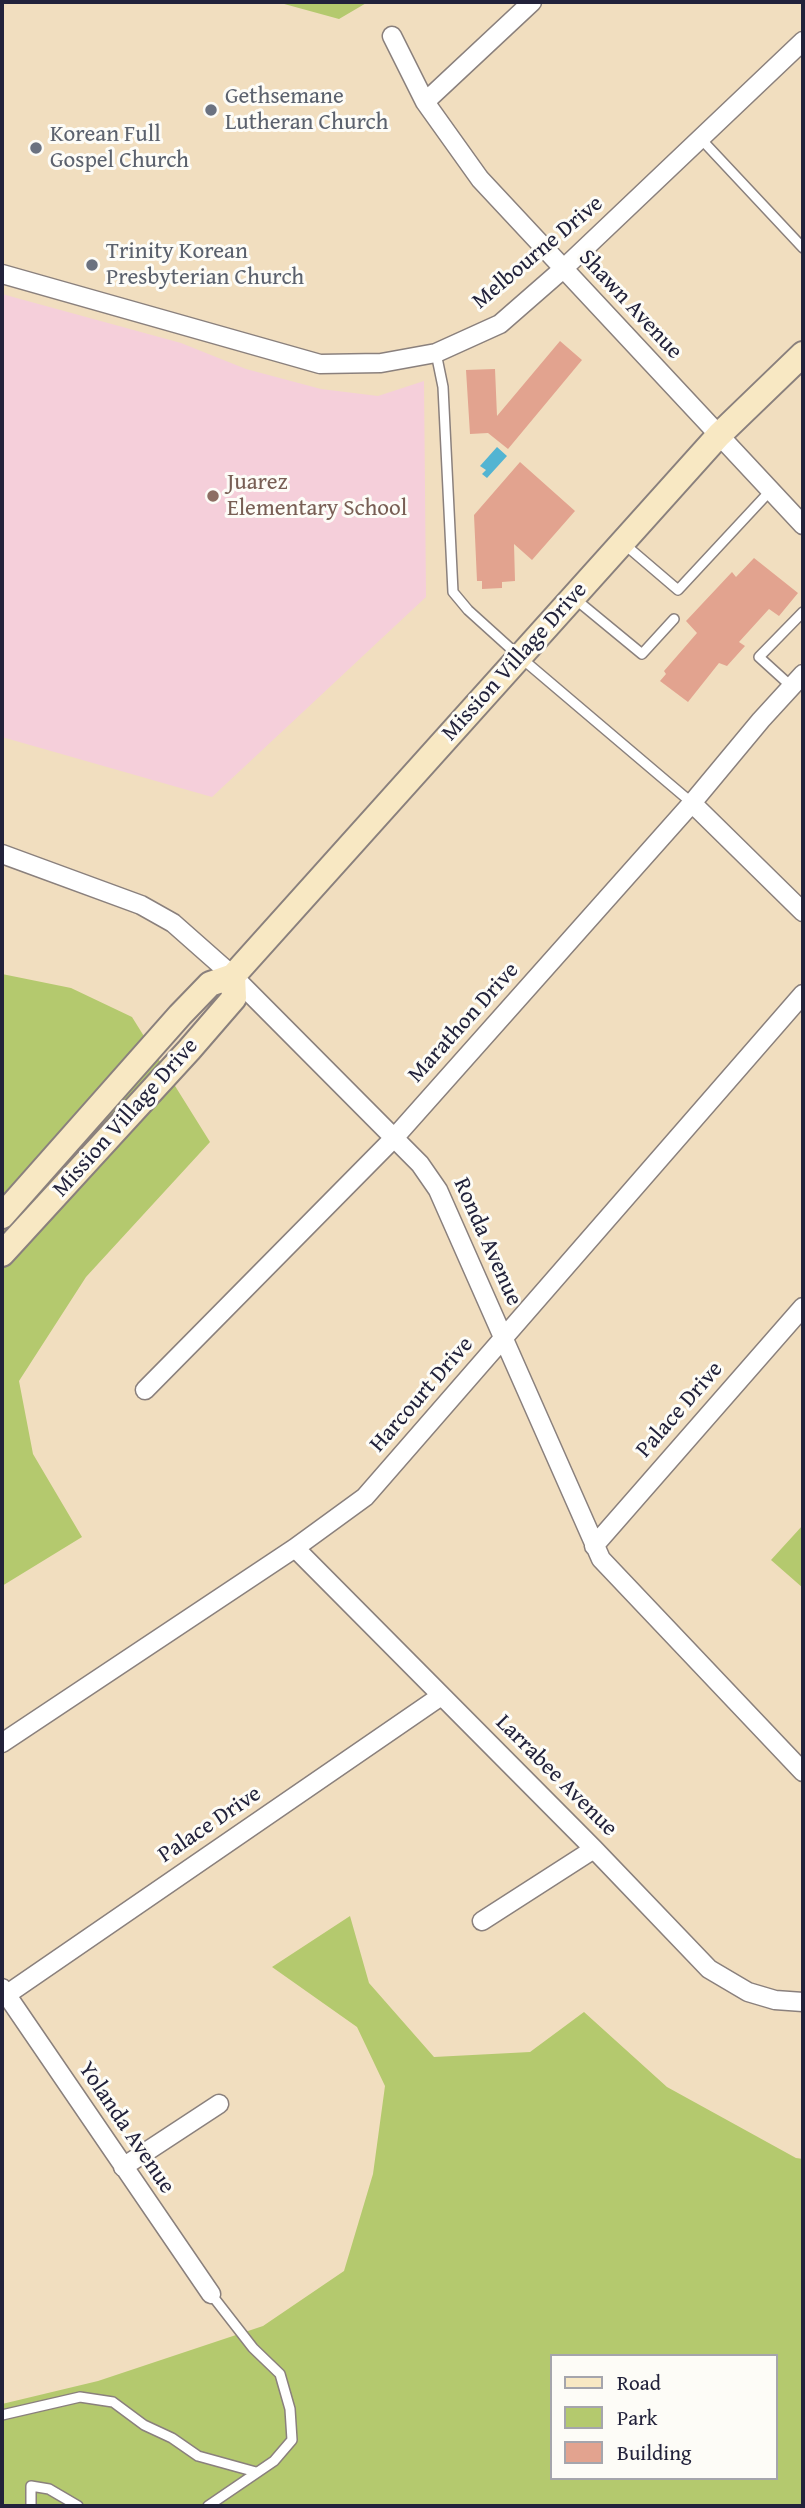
<!DOCTYPE html>
<style>
body{margin:0}
#map{position:relative;width:805px;height:2508px;overflow:hidden;background:#f1debf;font-family:"Gentium Book Plus",serif}
canvas{display:block}
.frame{position:absolute;inset:0;border:4px solid #22223b;pointer-events:none}
.legend{position:absolute;left:550px;top:2354px;width:228px;height:126px;box-sizing:border-box;background:#fdfcf7;border:2px solid #a5a5ac;margin:0;padding:9px 12px;list-style:none;font-size:21px;color:#22223b}
.legend li{display:flex;align-items:center;gap:14px;height:35px}
.legend b{width:35px;border:2px solid #a5a5ac}
</style>
<div id="map">
<canvas width="805" height="2508"></canvas>
<div class="frame"></div>
<ul class="legend">
<li><b style="height:9px;background:#f8e8c3"></b>Road</li>
<li><b style="height:19px;background:#b4c96e"></b>Park</li>
<li><b style="height:19px;background:#e2a38f"></b>Building</li>
</ul>
</div>
<script>
const ctx = document.querySelector('canvas').getContext('2d');
ctx.lineJoin = 'round';
function paint(path, color) {
  ctx.fillStyle = color;
  ctx.fill(path, 'evenodd');
}
function stroke(path, color, width, dash) {
  ctx.strokeStyle = color;
  ctx.lineWidth = width;
  ctx.lineCap = dash ? 'butt' : 'round';
  ctx.setLineDash(dash || []);
  ctx.stroke(path);
}
function label(font, color, halo, rows, align = 'center') {
  ctx.font = font + ' "Gentium Book Plus",serif';
  ctx.lineWidth = 6;
  ctx.setLineDash([]);
  ctx.textBaseline = 'middle';
  ctx.strokeStyle = halo;
  ctx.fillStyle = color;
  for (const [text, x, y, turn = 0] of rows) {
    ctx.save();
    ctx.translate(x, y);
    ctx.rotate((+turn || 0) * Math.PI / 180);
    ctx.textAlign = isNaN(turn) ? turn : align;
    if (halo) ctx.strokeText(text, 0, 0);
    ctx.fillText(text, 0, 0);
    ctx.restore();
  }
}
const built = new Path2D(`
 M2 294 181 343 246 369 321 389 378 396 424 381 426 597 212 797 2 737Z`);
const green = new Path2D(`
 M277 2H368L339 19Z
 M2 974 71 988 132 1017 210 1142 86 1277 19 1381 33 1454 82 1537 2 1586Z
 M803 1525V1588L771 1560Z
 M350 1916 369 1983 434 2057 530 2052 584 2012 667 2087 796 2158 803 2159V2506H2V2404L98 2381 263 2326 344 2271 373 2174 385 2086 357 2027 272 1967ZM551 2356H775V2478H551Z`);
const water = new Path2D(`
 M497 447 507 456 487 478 482 474 486 470 480 466Z`);
const building = new Path2D(`
 M560 341 582 360 508 449 488 433 470 434 466 370 495 369 497 416Z
 M520 462 575 511 532 560 514 544 515 581 502 582V588L482 589V581H477L474 515Z
 M754 558 798 593 779 616 769 609 739 642 745 646 727 666 719 663 688 702 660 681 666 674 664 671 697 633 686 621 732 572 736 577Z`);
const lane = new Path2D(`
 M701 139 803 248
 M436 353 443 387 453 592 468 610 520 657 692 803
 M623 543 678 590 771 490
 M574 598 642 654 674 619
 M792 687 759 657 803 612
 M2 2415 80 2397 113 2402 144 2425 172 2438 198 2456 256 2472
 M31 2506V2486L49 2489 78 2506
 M208 2506 274 2461 292 2440 290 2409 280 2374 253 2348 211 2294`);
const street = new Path2D(`
 M392 36 425 102 480 179 803 525
 M425 102 532 2
 M2 274 320 364 381 363 436 353 500 324 563 269 803 41
 M692 803 803 912
 M2 854 141 905 173 923 233 976 420 1164 438 1190 601 1559 803 1772
 M145 1390 395 1137 692 803 761 720 803 674
 M594 1546 803 1307
 M295 1548 594 1849 709 1969 748 1992 775 2000 803 2002
 M2 1743 295 1548 365 1497 803 994
 M482 1921 594 1849
 M2 1988 211 2294
 M6 1995 441 1696
 M123 2167 219 2104`);
const secondary = new Path2D(`
 M2 1216 180 1015 210 984 233 976 719 435 803 354
 M2 1254 189 1050 234 998 233 976`);
const markers = [
 [211,110,7,"#6b7280"],
 [36,148,7,"#6b7280"],
 [92,265,7,"#6b7280"],
 [213,496,7,"#8d6e63"]
];
const worshipNames = [
 ["Gethsemane",225,97],
 ["Lutheran Church",225,123],
 ["Korean Full",50,135],
 ["Gospel Church",50,161],
 ["Trinity Korean",106,252],
 ["Presbyterian Church",106,278]
];
const streetNames = [
 ["Melbourne Drive",538,253,-40],
 ["Shawn Avenue",630,305,47],
 ["Mission Village Drive",515,662,-48],
 ["Marathon Drive",464,1023,-48],
 ["Mission Village Drive",126,1118,-48],
 ["Ronda Avenue",487,1242,66],
 ["Harcourt Drive",422,1395,-49],
 ["Palace Drive",680,1410,-49],
 ["Larrabee Avenue",556,1776,45],
 ["Palace Drive",210,1825,-34],
 ["Yolanda Avenue",126,2128,56]
];
const educationNames = [
 ["Juarez",227,483],
 ["Elementary School",227,509]
];
paint(built, '#f5cfda');
paint(green, '#b4c96e');
paint(water, '#53b4d2');
paint(building, '#e2a38f');
stroke(lane, '#8a807d', 12);
stroke(street, '#8a807d', 21);
stroke(secondary, '#8a807d', 28);
stroke(lane, '#fff', 9);
stroke(street, '#fff', 18);
stroke(secondary, '#f8e8c3', 24);
for (const [x, y, r, color] of markers) {
  const dot = new Path2D();
  dot.arc(x, y, r, 0, 2 * Math.PI);
  ctx.fillStyle = color;
  ctx.fill(dot);
  stroke(dot, '#fdfcf7', 2.5);
}
label('23px', '#5b616d', '#fdfcf7', worshipNames, 'left');
label('23px', '#22223b', '#fdfcf7', streetNames);
label('23px', '#785e54', '#fdfcf7', educationNames, 'left');
</script>
